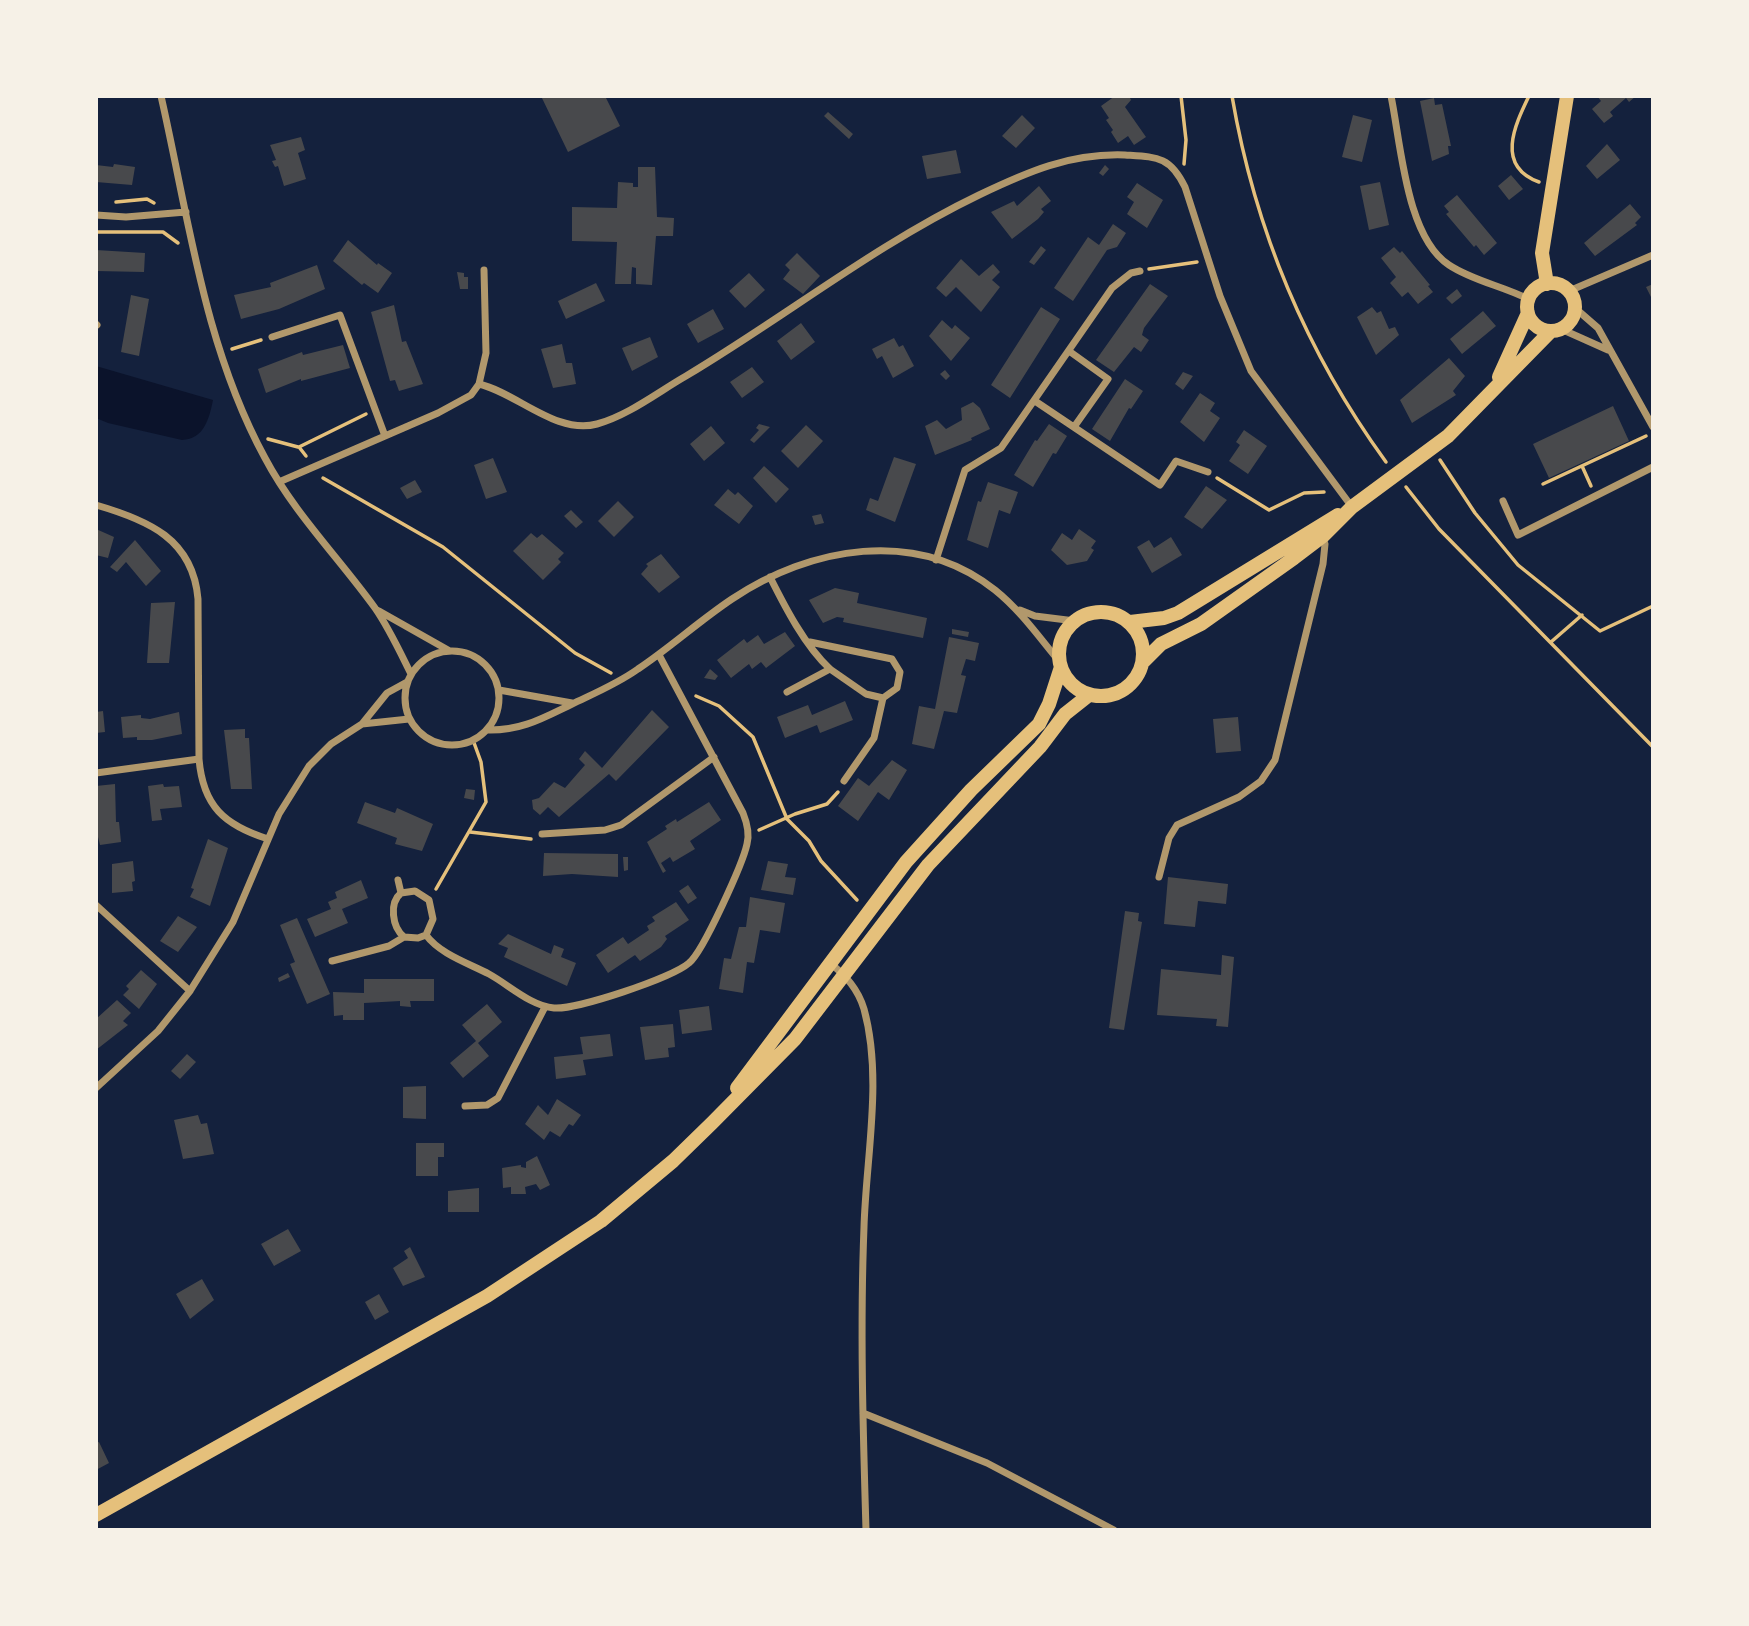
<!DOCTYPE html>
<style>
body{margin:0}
#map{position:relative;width:1749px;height:1626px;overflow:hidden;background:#14213d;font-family:"Asap Condensed",sans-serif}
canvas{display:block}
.frame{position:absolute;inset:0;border:98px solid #f6f1e7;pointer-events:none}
</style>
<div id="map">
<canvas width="1749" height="1626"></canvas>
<div class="frame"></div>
</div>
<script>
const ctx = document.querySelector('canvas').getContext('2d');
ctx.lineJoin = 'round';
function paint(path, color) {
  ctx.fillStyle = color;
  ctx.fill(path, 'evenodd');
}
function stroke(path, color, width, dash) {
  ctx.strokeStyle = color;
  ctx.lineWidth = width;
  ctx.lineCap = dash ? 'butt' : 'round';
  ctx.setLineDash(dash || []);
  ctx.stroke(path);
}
const water = new Path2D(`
 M96 366 213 400C209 419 204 439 182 440L108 423 96 418Z`);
const building = new Path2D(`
 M541 96H605L620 126 568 152Z
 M1115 96H1129L1131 100 1125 107 1146 137 1134 145 1128 136 1118 143 1111 132 1113 130 1106 120 1109 118 1101 106Z
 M1597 96H1636L1629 102 1626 98 1610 112 1613 116 1604 123 1592 109 1601 101Z
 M1434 98 1435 105 1442 104 1451 146H1448L1449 154 1432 161 1420 101Z
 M828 112 853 134 849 139 824 116Z
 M1022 115 1035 128 1016 148 1002 136Z
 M1353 115 1372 120 1362 162 1342 157Z
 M301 137 305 150 298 153 306 179 284 186 278 166 275 167 272 161 276 160 270 145Z
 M1607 144 1620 160 1597 179 1586 166Z
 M956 150 961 173 927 179 922 156Z
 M114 164 135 167 132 185 96 182V165L113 167Z
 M1105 165 1109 169 1103 176 1099 173Z
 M638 167H655L657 217 674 218 673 236H656L652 285 636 284V268L632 267 631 284H615L617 242 572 241V207L617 208 618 182 633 183V187H638Z
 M1511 175 1523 189 1509 200 1498 186Z
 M1380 182 1389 225 1369 230 1360 186Z
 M1137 183 1163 200 1147 228 1127 214 1134 202 1127 197Z
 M1039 186 1051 201 1041 209 1044 212 1038 219 1012 239 991 212 1014 201 1017 206Z
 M1457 195 1497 243 1484 255 1476 245 1474 247 1446 214 1449 212 1444 206Z
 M1630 204 1641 217 1635 223 1637 225 1595 256 1584 243Z
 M1113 224 1126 233 1117 247 1107 250 1073 301 1054 288 1088 237 1099 245Z
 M348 240 377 265 378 263 392 273 378 293 364 283 362 285 333 261Z
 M1041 246 1046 250 1034 265 1029 262Z
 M1394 247 1400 253 1402 251 1430 285 1428 286 1433 292 1418 304 1408 292 1402 297 1390 283 1396 277 1381 258Z
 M96 250 145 253 144 272 96 271Z
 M797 253 820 276 803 294 783 279 790 270 785 265Z
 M961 259 979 276 993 264 1000 272 992 280 1000 287 981 312 956 287 946 297 936 288Z
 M317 265 325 289 279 309 241 319 234 295 271 287 270 283Z
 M457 272 464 273V277H468V289H460Z
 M749 273 765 290 745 308 729 291Z
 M596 283 605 301 566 319 558 301Z
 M1150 284 1168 296 1144 328 1142 335 1149 340 1141 352 1134 347 1114 372 1096 360Z
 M1653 284V301L1646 287Z
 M1457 289 1462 296 1452 304 1446 298Z
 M131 295 149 299 139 356 121 352Z
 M394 305 402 342 406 341 423 384 399 391 395 380 390 381 371 312Z
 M1041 307 1060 319 1010 398 991 385Z
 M1372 307 1377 313 1381 311 1389 329 1395 327 1399 335 1376 355 1357 317Z
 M713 309 724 329 698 343 687 324Z
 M1483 311 1496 326 1462 354 1450 339Z
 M942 320 952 329 955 325 970 338 951 361 929 336Z
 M801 323 815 342 791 360 777 341Z
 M650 337 658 357 632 371 622 348Z
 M894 338 899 347 903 345 914 366 893 378 882 356 877 359 872 349Z
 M562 344 566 363H572L576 384 553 388 541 349Z
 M343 345 350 368 301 381V379L266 393 258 369 302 352 303 355Z
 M1449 358 1465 376 1453 391 1456 395 1412 423 1400 400Z
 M752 367 764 382 742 398 730 382Z
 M945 370 950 376 946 380 940 374Z
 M1183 372 1193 376 1183 390 1175 384Z
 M1125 379 1143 391 1131 409 1129 408 1110 441 1092 429Z
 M1200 393 1215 403 1210 411 1220 418 1204 442 1180 422Z
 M973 402 980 408 990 429 971 438 972 440 935 455 925 426 937 420 946 429 962 420 961 408Z
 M1613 406 1629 441 1549 478 1533 444Z
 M759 424 770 427 754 443 750 440 759 430 756 428Z
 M1049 424 1067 436 1056 454 1053 453 1033 487 1014 475 1035 440 1037 441Z
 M806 425 823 441 798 468 781 451Z
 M711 426 725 443 704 461 690 444Z
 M1244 430 1267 446 1248 474 1229 461 1240 445 1236 442Z
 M894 457 916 464 895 522 866 510 870 498 878 501Z
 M493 458 507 492 486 499 474 465Z
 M764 466 789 489 776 503 753 478Z
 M415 480 422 492 407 499 400 488Z
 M988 482 1018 492 1010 514 999 510 988 548 967 540 978 501 981 502Z
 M1206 486 1227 500 1202 529 1184 517Z
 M728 489 735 495 738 492 753 506 739 524 714 505Z
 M618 501 634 517 614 537 598 521Z
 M571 510 583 522 576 528 564 516Z
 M821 514 824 523 815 525 812 516Z
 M96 529 114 537 108 558 96 555Z
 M1079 529 1096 541 1091 548 1094 550 1087 561 1067 565 1051 550 1062 533 1072 540Z
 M531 533 537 538 542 534 564 553 558 559 561 562 543 580 513 551Z
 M1171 537 1182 555 1152 573 1137 547 1149 540 1154 548Z
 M135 540 161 571 146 586 126 562 117 572 110 567Z
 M661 554 680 577 659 593 641 574 648 566 646 564Z
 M835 588 859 593 857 603 927 618 923 638 843 622 844 618 837 617 823 623 809 600Z
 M175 602 169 663H147L151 603Z
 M952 629 969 632 968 637 952 634Z
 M785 632 795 646 766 668 761 662 752 669 749 664 731 678 717 660 744 639 747 643 758 635 764 644Z
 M949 637 979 643 975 661 966 659 961 675 966 676 957 713 944 711 934 749 912 744 919 706 935 709Z
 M710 669 718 676 715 680 704 678Z
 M845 701 853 720 820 733 817 725 785 738 777 717 808 705 812 715Z
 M652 710 669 727 616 781 609 774 559 817 548 807 540 815 533 809 532 800 539 798 554 782 565 788 571 781 585 765 579 759 585 751 602 768Z
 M103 711 105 732 96 733V712Z
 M179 712 182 734 152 740H137V737L123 738 121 717 141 715V718L150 719Z
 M1238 717 1241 751 1216 753 1213 719Z
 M245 729V738H249L252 789H231L224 730Z
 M892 760 907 770 889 800 878 792 858 821 838 806 858 778 869 786Z
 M115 784 116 822H119L121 842 100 845 96 829V786Z
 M163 784 164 787 179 786 182 807 160 809 162 820 152 821 148 786Z
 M466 789 475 790 474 800 464 798Z
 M365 802 395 813 397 808 433 824 422 851 395 844 397 838 357 823Z
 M709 802 721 820 690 841 695 849 673 862 670 857 661 863 666 871 663 873 647 842 667 829 665 826 676 819 677 822Z
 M208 839 228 848 210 906 190 897 194 889 191 888Z
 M544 853 618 854V877L572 874 543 876Z
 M623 857H628V870L624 871Z
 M133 861 135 881 132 882 133 891 112 893V864Z
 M768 861 788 864 785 877 796 878 793 895 761 890Z
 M1168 877 1228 884 1226 904 1198 901 1195 927 1164 924Z
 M361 880 368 898 342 909 348 923 315 937 307 919 331 909 328 902 337 898 335 892Z
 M688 885 697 898 688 904 679 891Z
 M750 897 785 903 780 933 760 930 754 963 747 962 743 993 719 989 724 958 731 959 739 927H746Z
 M676 902 689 920 665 936 667 939 661 947 640 961 635 955 608 973 596 955 623 937 628 944 649 930 647 926 655 921 652 917Z
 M1125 911 1139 913 1138 921 1142 922 1124 1030 1109 1028Z
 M178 916 197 927 178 952 160 941Z
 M297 918 330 994 307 1004 290 964 295 962 280 925Z
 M508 934 551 954 554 945 564 949 561 957 576 963 567 986 504 957 508 948 498 944Z
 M1222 955 1234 957 1228 1027 1216 1026 1217 1019 1157 1015 1161 969 1221 975Z
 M141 970 157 984 139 1009 123 995 129 989 126 986Z
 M288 973 290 977 279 982 278 978Z
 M364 979H434V1001H410L411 1007 400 1006V1001L364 1003V1020H343V1015L334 1016 333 992 364 993Z
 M117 1000 131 1013 123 1021 128 1025 96 1050V1019Z
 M487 1004 502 1022 478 1043 489 1056 463 1078 450 1063 476 1041 462 1025Z
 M709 1006 712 1030 682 1034 679 1010Z
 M673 1024 675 1047 668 1048 669 1057 645 1060 640 1027Z
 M610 1034 613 1056 583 1060 586 1075 556 1079 554 1057 583 1054 580 1037Z
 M187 1054 196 1062 180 1079 171 1071Z
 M426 1086V1119L403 1118V1087Z
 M557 1099 581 1115 573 1126 569 1124 560 1137 550 1131 544 1140 525 1124 538 1105 548 1115Z
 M198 1115 201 1124 207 1123 214 1154 183 1159 174 1120Z
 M416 1143H444V1157H438V1176H416Z
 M537 1156 550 1185 540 1190 536 1184 525 1187 526 1194H511V1187L503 1188 502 1168 521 1165V1167L526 1168V1162Z
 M479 1188V1212H448V1191Z
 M288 1229 301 1251 274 1266 261 1244Z
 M410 1247 425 1277 403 1286 393 1268 408 1258 404 1251Z
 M202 1279 214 1300 190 1319 176 1294Z
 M379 1294 389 1312 375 1320 365 1302Z
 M99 1442 109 1463 96 1470V1443Z`);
const path = new Path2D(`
 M1181 96 1186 140 1184 164
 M1232 96C1255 230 1306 352 1386 462
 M1529 96C1515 125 1495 166 1539 182
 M116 202 147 199 154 203
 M96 232H163L178 243
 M1149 269 1197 262
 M232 349 261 340
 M268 439 298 447
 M306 456 299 447 366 414
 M1440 460 1475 513 1518 565 1600 631 1653 606
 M1582 466 1591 486
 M323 478 443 547 575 653 611 673
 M1217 478 1269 510 1304 493 1324 492
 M1543 484 1646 436
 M1406 487 1439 529 1653 747
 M1551 642 1582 615
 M696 696 719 706 753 737 787 819 809 841 821 861 857 900
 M759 830 795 814 827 804 838 792
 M470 832 531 839
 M436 889 486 802 481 762 473 740`);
const minor = new Path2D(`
 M161 96C189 219 204 346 265 458 294 513 339 558 375 608 389 628 400 652 411 674
 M1391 96C1401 144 1406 237 1449 265 1473 281 1503 286 1528 299
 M96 215 126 217 186 212
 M1569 291 1653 255
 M1575 308 1598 328 1653 427
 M96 324 97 325
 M1561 329 1608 350
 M272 337 340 315 385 436
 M1069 351 1108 379 1074 427
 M479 384C517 393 556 435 597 424 629 415 658 392 686 376 785 317 875 245 979 195 1027 172 1070 153 1125 155 1157 157 1170 156 1185 187L1220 296 1251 371 1352 507
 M1035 401 1160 485 1176 461 1208 472
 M279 482 438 413 471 395 479 384 486 353 484 270
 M1503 501 1518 535 1653 467
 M96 505C148 520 193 539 198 599L199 759C203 806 224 825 268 839
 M936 560 965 470 1001 448 1112 288 1131 273 1140 271
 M770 577C785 607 805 646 830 669L866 694 883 698 897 688 900 672 892 659 810 642
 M1020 610 1035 616 1075 621
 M379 611 448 650
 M405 698a47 47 0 1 1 94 0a47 47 0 1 1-94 0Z
 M499 690 572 703
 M787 692 830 669
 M362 724 409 719
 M487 730C521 731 543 718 572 704 595 693 617 684 638 669 671 647 699 621 732 599 810 547 916 527 995 590 1020 610 1039 637 1059 661
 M96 773 199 759
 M844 781 874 738 883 698
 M542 834 605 830 621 825 714 757
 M1159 877 1169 838 1177 825 1239 797 1261 781 1275 760 1323 564 1325 544 1322 535
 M398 880 401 893
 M96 905 190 991
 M426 935 433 919 429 900 415 891 401 893C389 903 392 927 404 937L418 938 426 935C440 954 468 963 489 974 509 985 531 1006 554 1008 576 1010 672 978 689 963 703 952 743 863 747 844 750 833 747 823 743 813L659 655
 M332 961 389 946 404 937
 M830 963C846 976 858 989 864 1009 883 1078 866 1157 864 1227 860 1328 863 1429 866 1530
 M96 1088 158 1031 190 991 233 922 279 814 309 766 331 744 362 724 387 693 407 682
 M465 1106 487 1105 498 1098 545 1007
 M863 1413 987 1463 1114 1530`);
const primary = new Path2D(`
 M1527 307a24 24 0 1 1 48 0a24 24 0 1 1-48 0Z
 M1547 284 1542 253 1567 96
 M1499 377 1528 313
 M1059 654a42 42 0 1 1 84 0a42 42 0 1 1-84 0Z
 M1130 622 1164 618 1178 613 1338 515
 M1144 661 1161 644 1201 624 1294 558 1323 536 1352 507 1448 436 1550 332
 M737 1088 906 862 971 790 1039 724 1049 704 1061 667
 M96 1515 487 1296 601 1221 673 1161 712 1123 795 1039 928 865 1040 747 1065 714 1089 695`);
paint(water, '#0b132b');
paint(building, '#48494c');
stroke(path, '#e5c07b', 3.5);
stroke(minor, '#b1986c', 7);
stroke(primary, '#e5c07b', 14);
</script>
